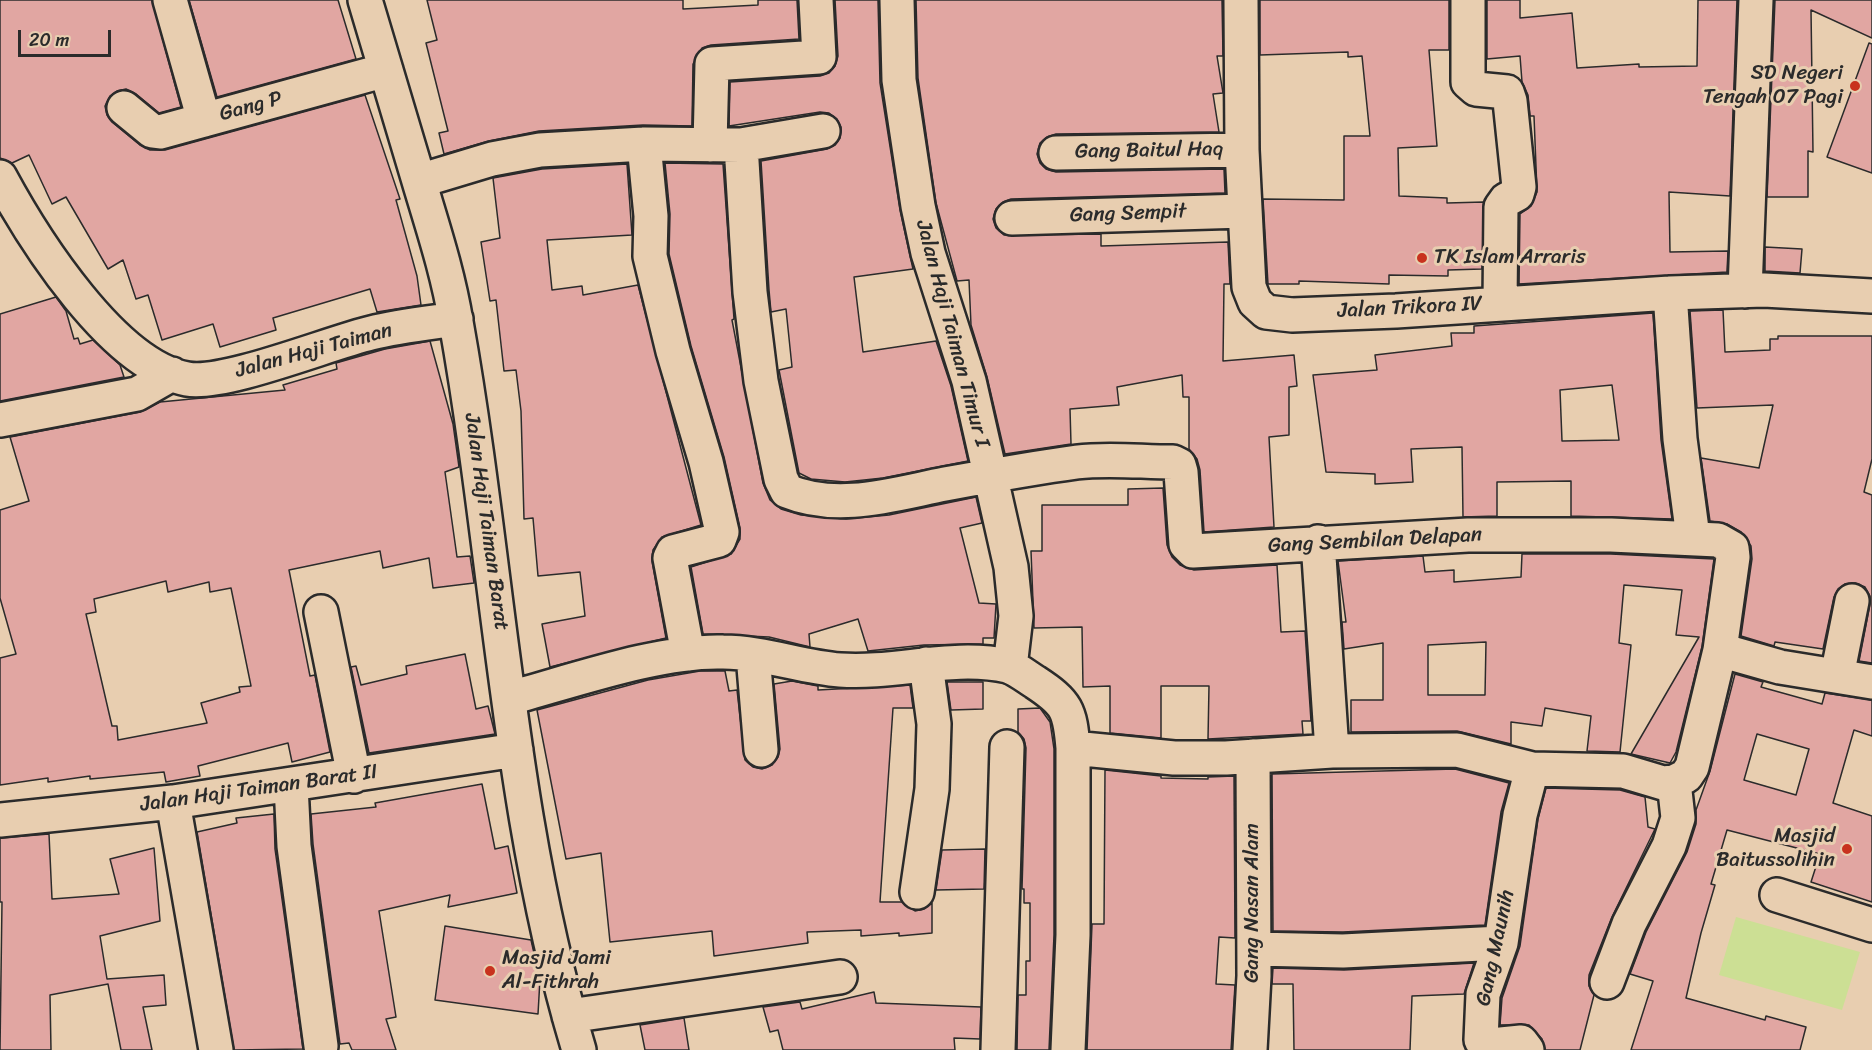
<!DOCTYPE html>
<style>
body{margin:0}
#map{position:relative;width:1872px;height:1050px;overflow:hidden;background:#e8ceb0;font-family:Sriracha,sans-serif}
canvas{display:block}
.scale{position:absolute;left:18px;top:30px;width:93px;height:27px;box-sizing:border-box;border:3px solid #2b2b2b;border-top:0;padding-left:8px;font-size:18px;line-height:21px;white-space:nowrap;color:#2b2b2b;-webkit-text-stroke:4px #e8ceb0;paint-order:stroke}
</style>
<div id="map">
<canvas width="1872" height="1050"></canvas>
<div class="scale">20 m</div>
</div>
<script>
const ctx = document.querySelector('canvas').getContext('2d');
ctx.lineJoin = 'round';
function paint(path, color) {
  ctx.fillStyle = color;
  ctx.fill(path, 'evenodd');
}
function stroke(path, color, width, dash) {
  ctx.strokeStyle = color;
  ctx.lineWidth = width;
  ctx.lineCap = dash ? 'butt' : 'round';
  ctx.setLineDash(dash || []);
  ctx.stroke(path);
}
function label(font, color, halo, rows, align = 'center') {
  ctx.font = font + ' Sriracha,sans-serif';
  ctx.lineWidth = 6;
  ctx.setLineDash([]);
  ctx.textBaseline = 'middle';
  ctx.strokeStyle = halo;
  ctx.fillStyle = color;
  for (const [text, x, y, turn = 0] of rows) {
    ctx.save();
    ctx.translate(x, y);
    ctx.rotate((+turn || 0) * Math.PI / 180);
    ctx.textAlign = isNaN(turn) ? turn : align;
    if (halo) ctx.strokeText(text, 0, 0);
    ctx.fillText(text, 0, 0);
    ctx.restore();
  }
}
const green = new Path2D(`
 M1736 917 1860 952 1842 1010 1719 975Z`);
const building = new Path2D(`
 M0 0H152L181 107 159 113 136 94 126 89 117 91 110 96 105 106 107 115 112 122 140 145 150 150H165L365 95 400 199 396 200 417 276 421 305 377 312 370 289 273 318 276 330 220 347 213 324 162 340 148 295 136 299 123 260 108 269 66 197 52 204 29 155 12 163 0 158Z
 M189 0H338L356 59 217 97Z
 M427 0H683V9L758 5V0H797L799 39 711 45 702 48 693 64 692 126 643 125 539 131 489 141 444 154 439 133 448 131 426 43 437 40Z
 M835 0H878L880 83 900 210 913 269 854 277 863 352 936 341 951 386 968 461 883 478 845 482 811 479 799 473 779 370 792 367 786 309 771 312 769 290 761 161 827 149 835 145 840 138 841 127 837 119 829 113 820 112 729 126 730 82 820 76 829 73 835 66 838 56Z
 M916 0H1222L1223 56H1217L1223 93 1213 94 1219 132 1056 134 1047 137 1040 143 1037 154 1040 163 1046 169 1056 172 1224 169 1225 193 1011 199 1003 202 996 209 993 219 996 228 1004 235 1101 234V246L1228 242 1230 284H1224L1223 361 1294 355 1297 386 1289 387V435L1269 437 1274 527 1204 532 1200 470 1197 459 1189 449V397H1183L1182 375 1117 387 1119 405 1070 409 1071 444 1005 454 987 377 971 325 969 280 957 281 936 203 918 78Z
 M1260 0H1449V50H1429L1437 146 1398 148 1399 196 1447 198V203L1484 202 1482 269 1448 270V276L1389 275V284L1299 281V284H1268L1263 199 1344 200V136H1370L1362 56 1348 57V52L1260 55Z
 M1487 0H1520V18L1572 13 1577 68 1639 64V67L1697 66 1698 0H1737L1730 196 1669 192 1670 252 1728 251 1727 272 1519 284 1520 214 1531 206 1537 192 1534 116H1530L1528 95 1522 82 1520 56 1487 59Z
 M1775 0H1872V38L1811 10 1813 152 1808 151V197H1767Z
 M1869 43 1872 44V173L1827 157Z
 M665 163 723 164 734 319 732 320 763 483 770 500 781 509 801 515 846 519 889 515 976 497 982 523 960 528 979 603 996 604 994 638H983V644L924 645 868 651 858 619 809 634 810 647 769 637 703 634 691 567 731 554 740 539V528L724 457 691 346 669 254 670 214Z
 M627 164 632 235 547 240 552 290 582 286 583 295 638 285 701 525 662 537 653 550 652 561 666 638 550 667 542 624 585 616 580 572 538 576 533 518 524 519 521 411 516 370 504 371 496 300 490 301 481 242 500 238 493 178 542 169Z
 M1765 247 1802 249 1800 273 1765 271Z
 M56 297 66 311 74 339 78 338 80 344 93 340 120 365 124 377 0 401V314Z
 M1723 310 1725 352 1770 350V339H1778V336H1872V459L1864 492 1872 495V663L1859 661 1870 604V596L1865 587 1855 583 1845 584 1838 589 1834 597 1823 649 1775 642 1774 646 1741 636 1752 559 1751 546 1741 532 1727 524 1710 521 1701 458 1759 468 1773 405 1697 408 1690 311Z
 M1653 313 1661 440 1672 519 1571 516V481L1497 482V516L1463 517 1462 447 1411 449 1413 482 1375 484V474L1326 472 1313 375 1377 370 1375 355 1452 346 1451 333H1474V326ZM1612 385 1619 440 1562 441 1560 390Z
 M430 341 453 424 459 467 445 472 457 557 470 556 474 583 433 588 429 558 383 568 380 551 289 570 310 676 315 675 330 752 292 762 288 743 198 766 200 776 166 782 164 772 90 779V776L48 782V778L0 785V658L16 654 0 598V510L29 501 10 437 140 412 160 402 285 390 283 385 337 369 336 363 385 349ZM166 581 168 592 209 582 210 592 231 588 251 686 239 687 240 692 201 703 207 723 118 740 117 726H112L86 614 96 612 94 599Z
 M1163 488 1167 545 1172 557 1180 565 1194 570 1277 565 1281 632 1305 631 1311 721H1302L1303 734 1208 739 1209 686H1161V738L1110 733V686L1083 687 1082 627 1034 628 1031 551H1042V505H1128V489Z
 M1522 554H1611L1714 559 1702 647 1676 752 1670 763 1631 754 1699 637 1676 635 1682 590 1624 585 1619 643 1631 645 1620 752 1587 751 1591 716 1545 708 1542 726 1511 722V744L1457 731 1351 732V700H1383V643L1344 649 1342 622H1346L1338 561 1423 556 1425 572 1454 570V582L1521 577ZM1486 642 1485 695H1428V645Z
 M465 654 476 709 488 706 495 734 369 753 351 667 356 666 361 685 407 674 406 666Z
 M700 671H725L729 691 737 690 745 760 753 767 762 769 772 765 778 757 780 749 774 684 792 681 818 686V690L910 685 913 708H893L880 902H902L915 911 924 909 932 903V933L899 936V933L861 936V930L807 932 808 943 714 956 712 931 610 942 601 853 566 859 537 710 648 680Z
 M1735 674 1763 682 1761 687 1822 704 1825 693 1872 700V736L1854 730 1833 803 1872 816V902L1811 882 1820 854 1727 830 1711 884 1715 885 1701 933 1686 998 1765 1020 1766 1016 1806 1027 1800 1050H1631L1653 981 1630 974 1646 932 1687 852 1696 824V810L1710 771ZM1757 734 1809 749 1796 795 1744 780Z
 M947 682H983V709L951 710Z
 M1040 708 1050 722 1054 749V935L1049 1050H1017L1018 995H1026V961H1030V903H1024V889H1022L1026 748 1024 739 1018 732V709Z
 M1455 769 1509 783 1501 812 1485 925 1343 932 1273 931 1272 774Z
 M1105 770 1161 776V778L1208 779V777L1234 776 1235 938 1219 937 1216 984 1235 985 1231 1050H1087L1092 924H1104Z
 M482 784 495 849 508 846 517 893 448 907 450 895 379 911 396 1017 386 1019 396 1050H352L349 1043 340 1044 313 844 311 814 376 807 375 803Z
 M1546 788 1620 790 1645 797 1648 827 1655 829 1612 917 1589 975V986L1594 995 1580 1050H1545L1542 1039 1529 1025H1500L1502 998 1520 946 1538 819Z
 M274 814 275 849 303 1049 234 1050 197 832 237 823 236 818Z
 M49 834 52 899 119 894 110 859 154 848 160 921 100 936 107 979 164 975 166 1005 143 1007 152 1050H121L108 984 50 995 51 1050H0L2 902H0V838Z
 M985 849 984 889 936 890 942 850Z
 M445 926 531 940 540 979 538 1014 435 1000Z
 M1474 963 1464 994 1412 996 1410 1050H1294L1293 984H1272L1273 968 1344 970Z
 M874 992 876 1003 981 1007 980 1039 954 1038 955 1050H783L778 1030 770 1032 763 1007 800 1002 802 1009Z
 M684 1018 689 1050H645L640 1025Z`);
const street = new Path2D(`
 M170 0 204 120
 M365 0C383 60 401 121 419 181 433 228 448 273 456 322 499 563 508 815 579 1050
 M897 0 899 80 918 206 928 253 969 381 1011 567 1016 616 1010 667
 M1241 0 1242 150 1249 287 1255 302 1266 312 1292 315 1396 311 1670 293 1764 290 1872 296
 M1468 0V82L1476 89 1507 92 1510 101 1519 187 1517 194 1506 200 1501 207 1500 303
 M124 108 152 131 160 132 386 70
 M644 144 651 216 650 256 673 351 706 462 722 532 719 540 673 552 670 558 688 654
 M710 145 712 64 819 57 816 0
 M1056 153 1242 150
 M0 177C34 240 113 365 187 379 224 386 329 343 371 333 398 326 428 323 456 319
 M419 181 492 159 540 150 644 144 741 145 823 131
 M1012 218 1244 211
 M1745 291 1756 0
 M1670 293 1680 439 1693 537
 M0 420 137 394 172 374
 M1318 542 1332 751
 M321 612 354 776
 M1720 650 1780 667 1872 682
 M753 655 761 750
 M1837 676 1852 601
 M510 698C573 681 660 650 723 652 763 652 801 667 840 670 896 674 952 654 1008 666 1017 669 1027 677 1035 682 1067 703 1070 710 1073 748L1174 758H1226L1332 751 1457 750 1532 769 1623 771 1663 783 1674 782 1686 776 1692 767 1720 650 1733 557 1732 548 1718 540 1611 535H1468L1193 551 1186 544 1181 472 1179 465 1173 462C1142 462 1108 458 1077 462 1033 468 989 476 945 484 894 494 838 512 787 491L781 479 761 381 750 292 741 145
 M291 785 294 846 321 1046
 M173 802 216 1050
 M0 820 173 802 516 750
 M917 892 932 789 934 724 926 664
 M1777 895 1872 925
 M1254 949 1343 951 1501 943
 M1607 982 1629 924 1669 846 1678 818 1674 782
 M569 1016 840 977
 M998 1050 1007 747
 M1068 1050 1073 935V748
 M1250 1050 1254 976 1253 756
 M1527 1050 1521 1042 1491 1045 1481 1040 1483 994 1501 943 1520 815 1532 769`);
const markers = [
 [1855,86,6,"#c8321e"],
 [1422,258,6,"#c8321e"],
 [1847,849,6,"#c8321e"],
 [490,971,6,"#c8321e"]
];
const poiNames = [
 ["SD Negeri",1843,74],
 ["Tengah 07 Pagi",1843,98],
 ["TK Islam Arraris",1434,258,"left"],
 ["Masjid",1835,837],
 ["Baitussolihin",1835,861],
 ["Masjid Jami",502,959,"left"],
 ["Al-Fithrah",502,983,"left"]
];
const streetNames = [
 ["Gang P",251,107,-15],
 ["Gang Baitul Haq",1149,151,-1],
 ["Gang Sempit",1128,214,-2],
 ["Jalan Trikora IV",1410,308,-3],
 ["Jalan Haji Taiman Timur I",952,334,75],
 ["Jalan Haji Taiman",314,351,-15],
 ["Jalan Haji Taiman Barat",486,522,82],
 ["Gang Sembilan Delapan",1375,541,-3],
 ["Jalan Haji Taiman Barat II",259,789,-8],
 ["Gang Nasan Alam",1253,903,-90],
 ["Gang Maunih",1496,948,-78]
];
paint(green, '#ccdf94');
paint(building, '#e1a6a2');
stroke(building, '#2b2b2b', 1.5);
stroke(street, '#2b2b2b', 38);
stroke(street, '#e8ceb0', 33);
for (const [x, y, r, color] of markers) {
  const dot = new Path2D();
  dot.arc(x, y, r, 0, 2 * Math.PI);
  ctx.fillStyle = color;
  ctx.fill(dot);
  stroke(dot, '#e8ceb0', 2);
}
label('21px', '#2b2b2b', '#e8ceb0', poiNames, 'right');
label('21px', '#2b2b2b', '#e8ceb0', streetNames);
</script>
